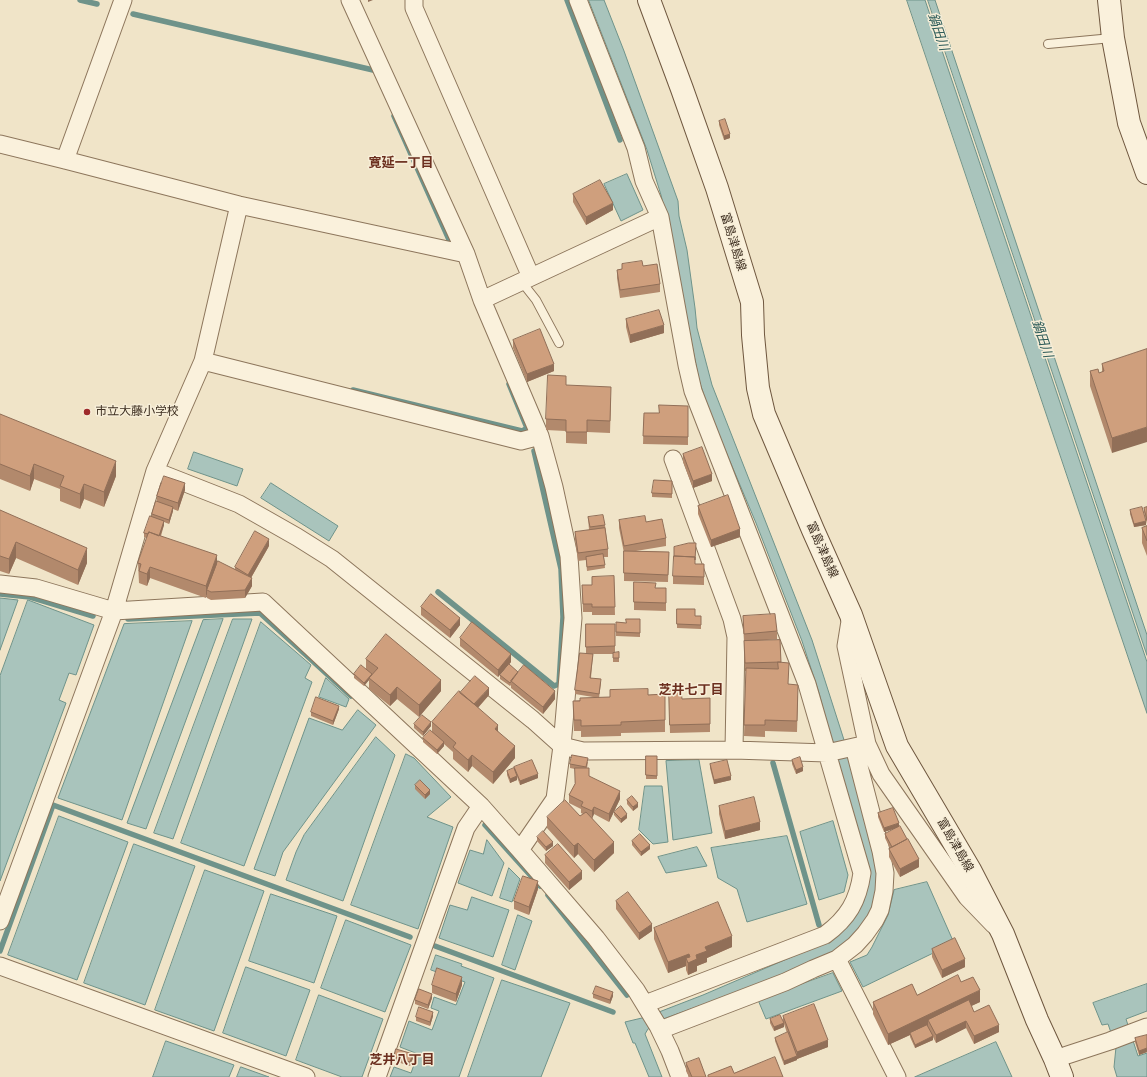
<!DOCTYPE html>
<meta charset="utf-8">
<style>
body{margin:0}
canvas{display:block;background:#f0e4c8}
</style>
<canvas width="1147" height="1077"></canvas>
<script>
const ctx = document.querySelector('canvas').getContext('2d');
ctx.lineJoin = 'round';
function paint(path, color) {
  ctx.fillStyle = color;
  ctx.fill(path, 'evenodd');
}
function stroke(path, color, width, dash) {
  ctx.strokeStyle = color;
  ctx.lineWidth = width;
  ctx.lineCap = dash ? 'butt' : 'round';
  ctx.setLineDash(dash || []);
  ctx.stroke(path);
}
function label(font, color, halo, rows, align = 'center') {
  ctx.font = font + ' Lora,"Noto Sans JP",serif';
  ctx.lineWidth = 3;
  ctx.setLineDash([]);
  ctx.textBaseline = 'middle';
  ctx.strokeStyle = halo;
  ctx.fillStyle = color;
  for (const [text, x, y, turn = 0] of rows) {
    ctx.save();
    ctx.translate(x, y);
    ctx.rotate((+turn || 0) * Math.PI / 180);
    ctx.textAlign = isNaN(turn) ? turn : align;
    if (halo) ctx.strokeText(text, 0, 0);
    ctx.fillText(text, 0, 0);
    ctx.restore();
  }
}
const water = new Path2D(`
 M589 0H604L624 51 678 201 679 216 687 250 695 308 697 328 712 385 812 640 853 768 876 848 880 885 869 922 833 954 783 976 663 1019 648 1029 645 1034 662 1077H649L635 1043H633L625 1022 646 1017 703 995 831 940 841 932 856 916 864 901 868 881 867 861 839 770 819 693 802 641 756 523 710 414 699 380 668 225 661 195 647 150Z
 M907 0H925L1147 662V713Z
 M928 0H935L1147 635V655Z
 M627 174 643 210 621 221 604 184Z
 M194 452 243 469 237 486 188 469Z
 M271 483 338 526 329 541 261 498Z
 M0 598 18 600 0 650Z
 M28 600 94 625 76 675 69 673 59 700 66 703 0 881V676Z
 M223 619 146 829 127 823 203 620Z
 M233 619H252L173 839 154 833Z
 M192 621 122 820 58 798 124 624Z
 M261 622 311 665 305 678 312 682 244 866 181 843Z
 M326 678 349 699 346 707 319 697Z
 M358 710 376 725 283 852 275 876 254 869 309 718 342 730Z
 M376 737 395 755 343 901 286 880 296 852 304 835Z
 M406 754 414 758 451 797 427 817 453 827 418 929 351 905Z
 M699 760 712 833 673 840 666 761Z
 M645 786H662L668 842 653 844 639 830Z
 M59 816 128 842 77 980 8 955Z
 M833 821 848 875 844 892 819 900 800 832Z
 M787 836 807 904 747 922 737 889 718 878 711 848Z
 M487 840 504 863 492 896 458 883 470 850 483 854Z
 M134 844 195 866 145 1005 84 983Z
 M697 847 707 866 666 873 658 857Z
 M509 868 520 879 512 902 500 898Z
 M205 870 264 891 214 1031 155 1010Z
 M927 882 954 943 863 987 850 962 867 955 872 947 888 915 894 890Z
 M271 894 337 916 314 983 249 961Z
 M472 897 509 910 493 957 439 938 450 905 467 910Z
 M518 915 532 921 515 970 502 965Z
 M346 920 411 945 385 1012 321 988Z
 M436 955 462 964 461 966 494 978 459 1077H390L394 1067 411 1073 418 1054 400 1047 409 1021 432 1030 439 1011 431 1008 434 997 456 1005 465 982 431 970Z
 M246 967 310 990 286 1056 223 1033Z
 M833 973 842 991 766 1019 758 1000Z
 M502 980 570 1003 541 1077H468Z
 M1147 984V1011L1126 1019 1138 1056 1147 1053V1077H1117L1114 1067 1116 1047 1108 1024 1102 1025 1093 1003Z
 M319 995 383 1019 362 1077H342L296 1060Z
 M166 1041 234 1065 229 1077H153Z
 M996 1042 1012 1077H915Z
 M241 1067 269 1077H237Z`);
const stream = new Path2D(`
 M80 0 97 4
 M567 0 620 140
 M133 14 373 70
 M394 116 450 242
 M353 390 522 431 527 428 509 384
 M438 592 554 686 559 684 563 617 561 569 534 451
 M0 594 30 597 93 616
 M128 619 260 613 351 696
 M773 763 819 925
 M485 825 540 886
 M548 895 627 995
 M435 946 613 1012
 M0 951 53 805 410 937`);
const lane = new Path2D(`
 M1048 44 1112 38
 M521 281 536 300 559 343`);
const street = new Path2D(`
 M350 0 466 254 482 300 540 436 554 487 569 556 573 618 562 746 583 751 734 750 827 753 867 744 846 646 851 615
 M414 0V8L531 277
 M578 0 636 148 644 181 660 217 687 365 693 391 807 684 862 873C858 901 848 918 825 935L645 1004
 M0 144 65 160 239 205 466 254
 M65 160 123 0
 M482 300 660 217
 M203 361 521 441 540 436
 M673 459 732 619 736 637 734 750
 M155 471 239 504 297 537 332 559 533 720 562 746 555 799 520 850
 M0 584 36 588 114 611 263 602 481 806 520 850 596 938 636 990 658 1026 670 1051 680 1077
 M867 744 881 774 967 897 994 925
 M0 921 114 611 155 471 203 361 239 205
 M837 959 897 1077
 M0 966 306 1077
 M660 1030 785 982 813 969 837 959 855 945 865 934 875 920 880 910 884 891 885 873 881 851 854 747
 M1055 1059 1110 1041 1147 1027
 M377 1077 466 828 481 806`);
const secondary = new Path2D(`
 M649 0 682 89 717 188 752 302 753 335 758 388 764 414 813 530 851 615 897 746 970 870 1003 934 1037 1020 1055 1059 1062 1077
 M1109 0 1113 38 1129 123 1147 173`);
const wall = new Path2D(`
 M719 121 730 138 724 140 719 125Z
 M573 194 613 210 586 225 573 202Z
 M622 264 643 266 660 284V292L620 298 617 278V270L622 269Z
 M626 319 664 333 630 343 626 327Z
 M513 340 554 371 527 382 513 348Z
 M1147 349 1112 453 1090 386V371L1099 373 1102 372V364Z
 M566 385 611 398 610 433 587 432V444L566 443V431L546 430V419Z
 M688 406V445L643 444 644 413H659Z
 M0 414 116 476 104 507 84 499 80 509 60 501V489L34 479 30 491 0 479Z
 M683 454 712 481 693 488 683 462Z
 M672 481V498L652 497V493Z
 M185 490 178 511 173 509V511L169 524 164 522V525L161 536 217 564 235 569V567L269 546 251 578 252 586 245 598 211 600 207 598V594L206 598 150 578 147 586 139 583 138 563 147 538 144 537V533L152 516V514L157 501V496Z
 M698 506 740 537 711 547 698 514Z
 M1147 507V524L1144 512V508Z
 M0 510 87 563 78 585 16 558 9 574 0 571Z
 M1130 510 1146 525 1134 527 1130 514Z
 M588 517 605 525 608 549V557H604L605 568 587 571 586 560 578 561 575 540V532L589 530Z
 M619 520 646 522 666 538V546L636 551 669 552 668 582 624 581V553L619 528Z
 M1147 526V556L1142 543V528Z
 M695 564 704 572V585L673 584V576Z
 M614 576 615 615H592V612H583L582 585H592Z
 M634 582 656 588H666V611L634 610Z
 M421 607 460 625 450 638 421 615Z
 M677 609 695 616H701V629L677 628Z
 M743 616 777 631V639L757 641 780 640 781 662 788 684 798 696 797 732 765 731V737L744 736 746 671H745L744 642 743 624Z
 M640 619V637L616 636V622L626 623Z
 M586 624H615V653L619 652V662H613V654H593L591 678 601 683 599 698 575 694V690L586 653Z
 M460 638 511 662 498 677 460 646Z
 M366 659 441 691 419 717 397 699 390 706 369 689V680L364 686 354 678V674L366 670Z
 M518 672 555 699 543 714 511 688V685L510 686 500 679V675Z
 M460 693 489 695 478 708 498 731 515 758 493 784 472 766 468 772 453 759V752L444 744V746L437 754 423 742V738L432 731V722Z
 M665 694V732L621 733V736L581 737V731H574L573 701 610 697Z
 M669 698 682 699 710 698V732L670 733Z
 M339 709 333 725 311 716V712Z
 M414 724 431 726 423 736 414 728Z
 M646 756H657V779H646Z
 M792 760 803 771 796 774 792 764Z
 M588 762 587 768 589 776 620 799 609 822 594 814 592 818 614 853 594 872 578 854 574 858 547 828V817L580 816 583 814 581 813V809L569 803V795L575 784V769L570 768V764Z
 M710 764 731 780 714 784 710 768Z
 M514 767 538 778 520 785 517 777V780L510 783 507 775V771L514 770Z
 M415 785 430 794 425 799 415 789Z
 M627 800 638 807 633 811 627 804Z
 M719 806 760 830 725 839 719 814Z
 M614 812 627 818 621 823 614 815Z
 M878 813 899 827 919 867 900 877 889 857V849L890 848 885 838V834L897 828 884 832 878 817Z
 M537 837 553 846 546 851 537 841Z
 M632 841 650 849 641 856 632 845Z
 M545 855 582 879 569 890 545 863Z
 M538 889 529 915 514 909V901Z
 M616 901 652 931 639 940 616 909Z
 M654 928 732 947 707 958V962L697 966V971L688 975 686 970V966L668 973 654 939Z
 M932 949 965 967 942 978 932 957Z
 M961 982 980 1002 971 1006 974 1012 999 1032 974 1044 966 1028 936 1043 933 1037V1040L915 1048 910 1037V1035L888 1045 873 1014V1002L917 995Z
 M432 985H462L456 1002 432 993Z
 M593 994 613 996 610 1004 593 998Z
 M432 998 428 1009 415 1004V1000Z
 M433 1016 430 1026 416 1021V1017Z
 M783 1016 828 1047 797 1059V1060L784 1065 775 1041V1038L787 1033 784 1024V1027L774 1031 770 1023V1019L783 1023Z
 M1147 1035V1052L1139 1055 1135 1042V1038Z
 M394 1057 413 1058 410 1066 394 1061Z
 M686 1063 706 1077H689L686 1071Z`);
const shadedWall = new Path2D(`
 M368 0H373L368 2Z
 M730 134V138L724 140V136Z
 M613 203V210L586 225V217Z
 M664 325V333L630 343V335Z
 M554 364V371L527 382V374Z
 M1147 427V442L1112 453V438Z
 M116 461V476L104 507V492Z
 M34 464V479L30 491V476Z
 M712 474V481L693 488V481Z
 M185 483V490L178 511V503Z
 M84 484V499L80 509V494Z
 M173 507V511L169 524V520Z
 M164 521V525L158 542V538Z
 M1146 521V525L1134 527V524Z
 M740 529V537L711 547V540Z
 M269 539V546L248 583V575Z
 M16 542V558L9 574V559Z
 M87 548V563L78 585V570Z
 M217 555V567L207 590V594L206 598V586Z
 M150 567V578L147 586V574Z
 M252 578V586L245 598V590Z
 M460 618V625L450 638V630Z
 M511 654V662L498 677V670Z
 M372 674V678H369V680L364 686V683Z
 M441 680V691L419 717V705Z
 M397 687V699L390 706V695Z
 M489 688V695L473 713V706Z
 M555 691V699L543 714V707Z
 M339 706V709L333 725V721Z
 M431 722V726L423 736V732Z
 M498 725V736L495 729Z
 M444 742V746L437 754V750Z
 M515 746V758L493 784V772Z
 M472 755V766L468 772V760Z
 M803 767V771L796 774V770Z
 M538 774V778L520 785V781Z
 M517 776V780L510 783V779Z
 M731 776V780L714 784V780Z
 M430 790V794L425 799V795Z
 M620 791V799L609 822V814Z
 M638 803V807L633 811V807Z
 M594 807V814L592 819V811Z
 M627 814V818L621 823V819Z
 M760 822V830L725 839V831Z
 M899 823V827L884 832V828Z
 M553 842V846L546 851V847Z
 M614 842V853L594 872V860Z
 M578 843V854L574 858V846Z
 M650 845V849L641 856V852Z
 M919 859V867L900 877V869Z
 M582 871V879L569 890V882Z
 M538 881V889L529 915V907Z
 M652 924V931L639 940V933Z
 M732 936V947L707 958V962L697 966V971L688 975V963L686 958V966L668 973V962L689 954V963L705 947Z
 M965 959V967L942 978V970Z
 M462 977V985L456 1002V994Z
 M980 990V1002L931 1025 928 1020V1026L910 1033V1035L888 1045V1034Z
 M613 992V996L610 1004V1000Z
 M432 994V998L428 1009V1005Z
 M433 1012V1016L430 1026V1022Z
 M966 1021V1028L936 1043V1035Z
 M784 1023V1027L774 1031V1027Z
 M999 1025V1032L974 1044V1036Z
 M933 1036V1040L915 1048V1045Z
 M828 1040V1047L797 1059V1052Z
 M1147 1048V1052L1139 1055V1051Z
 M413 1054V1058L410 1066V1062Z
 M797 1056V1060L784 1065V1061Z`);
const building = new Path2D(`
 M725 119 730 134 724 136 719 121Z
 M600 180 613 203 586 217 573 194Z
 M642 261 643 266 657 264 660 284 620 290 617 270 622 269V264Z
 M659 310 664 325 630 335 626 319Z
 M540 329 554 364 527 374 513 340Z
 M1147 349V427L1112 438 1090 371 1098 369 1099 373 1104 371 1102 364Z
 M548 375 566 376V385L611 387 610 421 587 420V432H566V420L546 419Z
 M659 405 688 406V437L643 436 644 413H659Z
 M0 414 116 461 104 492 84 484 80 494 60 486 64 476 34 464 30 476 0 464Z
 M702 447 712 474 693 481 683 454Z
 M164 476 185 483 178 503 157 496Z
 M654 480 672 481V494L652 493Z
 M728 495 740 529 711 540 698 506Z
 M156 501 173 507 169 520 152 514Z
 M1142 507 1146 521 1134 524 1130 510Z
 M1147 507V520L1144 508Z
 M0 510 87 548 78 570 16 542 9 559 0 556Z
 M603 515 605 525 590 527 588 517Z
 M150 516 164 521 159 536 149 532 148 534 144 533Z
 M645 516 646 522 662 519 666 538 624 546 619 520Z
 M1147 526V541L1142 528Z
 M605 528 608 549 578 553 575 532Z
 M255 531 269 539 248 575 235 567Z
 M149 532 217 555 206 586 150 567 147 574 139 571 141 564 138 563Z
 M689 543H696L695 560V557L674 556V547Z
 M624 551 669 552 668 575 624 573Z
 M603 554 605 565 587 567 586 557Z
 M674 556 695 557V564H704V577L673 576Z
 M218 561 252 578 245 590 211 592 207 590Z
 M614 576 615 607H592V604H583L582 585H592V577Z
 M634 582 656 583 655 588H666V603L634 602Z
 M431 594 460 618 450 630 421 607Z
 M677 609H695V616H701V625L677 624Z
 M775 614 777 631 744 634 743 616Z
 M626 619H640V633L616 632V622L626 623Z
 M472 622 511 654 498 670 460 638Z
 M586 624H615V646L586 647Z
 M386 634 441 680 419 705 397 687 390 695 369 678 378 668 366 659Z
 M780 640 781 662 745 663 744 641Z
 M619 652V658H613V653Z
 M580 653 593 654 590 678 601 679 599 694 575 690Z
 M778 662 789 663 788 684 798 685 797 721 765 720V725H744L746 668 778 669Z
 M509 664 518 672 510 683 500 675Z
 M361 665 372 674 364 683 354 674Z
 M524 665 555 691 543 707 511 681Z
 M475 676 489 688 474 704 460 693Z
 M648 689V695L665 694V720L621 722V725L581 726V720H574L573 701H580V698L610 697V690Z
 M669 690H681L682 699 710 698V724L670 725Z
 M459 691 498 725 495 729 515 746 493 772 472 755 468 760 453 747 456 743 432 722Z
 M316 697 339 706 333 721 311 712Z
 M422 715 431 722 423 732 414 724Z
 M430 730 444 742 437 750 423 738Z
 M572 755 588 758 586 767 570 764Z
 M646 756H657V776L646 775Z
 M800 757 803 767 796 770 792 760Z
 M532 760 538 774 520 781 514 767Z
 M727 760 731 776 714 780 710 764Z
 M514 768 517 776 510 779 507 771Z
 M575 768H589V776L620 791 609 814 594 807 592 811 581 806 583 802 569 795 575 784Z
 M420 780 430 790 425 795 415 785Z
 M632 796 638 803 633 807 627 800Z
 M754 797 760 822 725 831 719 806Z
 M565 800 580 816 586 812 614 842 594 860 578 843 574 846 547 817Z
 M621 806 627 814 621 819 614 812Z
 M893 808 899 823 884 828 878 813Z
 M900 826 907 839 892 847 885 834Z
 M543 831 553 842 546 847 537 837Z
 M640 834 650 845 641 852 632 841Z
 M908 839 919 859 900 869 889 849Z
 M558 844 582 871 569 882 545 855Z
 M523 876 538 881 529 907 514 901Z
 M628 892 652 924 639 933 616 901Z
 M718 902 732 936 705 947 707 951 696 955 697 959 688 963 686 958 690 957 689 954 668 962 654 928Z
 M955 938 965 959 942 970 932 949Z
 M437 968 462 977 456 994 432 985Z
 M958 975 961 982 973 977 980 990 888 1034 873 1002 912 984 917 995Z
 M596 986 613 992 610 1000 593 994Z
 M419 989 432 994 428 1005 415 1000Z
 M969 1000 974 1012 989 1005 999 1025 974 1036 966 1021 936 1035 928 1020Z
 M814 1004 828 1040 797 1052 783 1016Z
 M419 1007 433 1012 430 1022 416 1017Z
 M780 1015 784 1023 774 1027 770 1019Z
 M927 1025 933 1036 915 1045 910 1033Z
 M788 1032 797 1056 784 1061 775 1038Z
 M1147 1035V1048L1139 1051 1135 1038Z
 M396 1049 413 1054 410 1062 394 1057Z
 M775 1057 783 1077H708V1075L731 1066 734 1073Z
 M699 1058 706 1077H692L686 1063Z`);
const markers = [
 [87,412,4,"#9e2a2b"]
];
const streetNames = [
 ["富島津島線",733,242,73],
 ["富島津島線",822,550,66],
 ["富島津島線",955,845,60]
];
const poiNames = [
 ["市立大藤小学校",95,412]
];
const waterNames = [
 ["鍋田川",938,32,71],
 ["鍋田川",1042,339,71]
];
const neighbourhoodNames = [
 ["寛延一丁目",401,163],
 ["芝井七丁目",691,690],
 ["芝井八丁目",402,1060]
];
paint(water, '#a9c4bc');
stroke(water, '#6f938a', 1);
stroke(stream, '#6f938a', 5.5);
stroke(lane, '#8d765c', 10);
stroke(street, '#8d765c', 19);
stroke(secondary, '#6f573f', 24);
stroke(lane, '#faf1dc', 8);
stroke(street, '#faf1dc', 17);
stroke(secondary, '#faf1dc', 22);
paint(wall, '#b2896c');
paint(shadedWall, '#916f58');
paint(building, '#cf9f7d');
stroke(building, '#916f58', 1);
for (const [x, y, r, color] of markers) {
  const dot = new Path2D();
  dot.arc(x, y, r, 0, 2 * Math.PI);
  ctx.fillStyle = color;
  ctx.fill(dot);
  stroke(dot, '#f7eed8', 1.5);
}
label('12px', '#3d2e20', '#f7eed8', streetNames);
label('12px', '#3d2e20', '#f7eed8', poiNames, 'left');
label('italic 13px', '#2f5d5a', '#f7eed8', waterNames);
label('bold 13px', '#6b2e1e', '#f7eed8', neighbourhoodNames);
</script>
